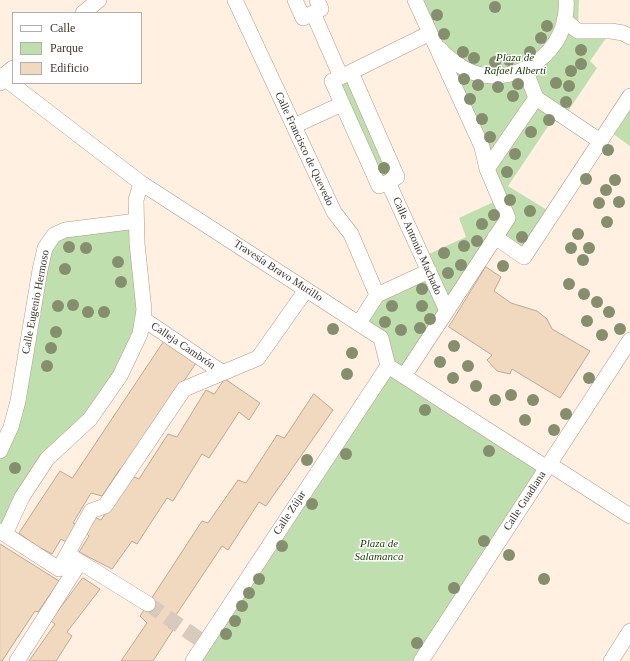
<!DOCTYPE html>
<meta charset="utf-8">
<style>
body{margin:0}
#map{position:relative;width:630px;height:661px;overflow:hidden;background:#fff0e1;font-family:"Times New Roman",serif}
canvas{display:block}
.legend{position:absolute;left:12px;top:12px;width:130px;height:72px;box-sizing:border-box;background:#fff;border:1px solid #b2aeaa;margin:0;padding:5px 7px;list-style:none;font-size:12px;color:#3e352b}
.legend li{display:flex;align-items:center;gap:8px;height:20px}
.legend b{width:20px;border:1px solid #b2aeaa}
</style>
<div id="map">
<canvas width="630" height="661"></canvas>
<ul class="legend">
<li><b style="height:5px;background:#fff"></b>Calle</li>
<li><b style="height:11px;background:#bfdfae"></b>Parque</li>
<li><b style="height:11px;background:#f1d9c0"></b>Edificio</li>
</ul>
</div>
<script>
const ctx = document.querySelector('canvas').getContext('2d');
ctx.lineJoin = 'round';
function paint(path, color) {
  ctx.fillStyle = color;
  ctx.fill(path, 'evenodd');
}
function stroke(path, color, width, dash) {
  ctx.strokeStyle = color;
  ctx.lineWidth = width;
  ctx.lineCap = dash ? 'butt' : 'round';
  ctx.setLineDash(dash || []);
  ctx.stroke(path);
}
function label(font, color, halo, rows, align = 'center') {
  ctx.font = font + ' "Times New Roman",serif';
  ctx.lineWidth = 3;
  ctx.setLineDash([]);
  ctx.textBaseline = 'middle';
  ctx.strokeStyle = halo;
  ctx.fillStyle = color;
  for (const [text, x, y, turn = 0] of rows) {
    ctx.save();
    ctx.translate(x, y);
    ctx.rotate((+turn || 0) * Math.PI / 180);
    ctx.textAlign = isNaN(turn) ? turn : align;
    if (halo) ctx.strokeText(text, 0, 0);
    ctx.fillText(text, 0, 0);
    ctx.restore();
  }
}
const green = new Path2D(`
 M415 0H579L578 30 611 31 590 61 597 68 564 117 557 113 508 186 552 213 524 257 495 237 404 376 547 468 421 661H193L388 366 381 338 359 323 377 295 428 271 422 257 466 237 459 218 500 199Z
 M351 72 397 177 379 186 332 81Z
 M630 107V146L612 133Z
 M137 221 144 310 120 376 47 459 0 531V451L54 235Z`);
const building = new Path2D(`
 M486 267 501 277 494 291 511 303 537 311 547 319 552 329 590 351 560 398 512 369 510 374 497 371 487 360 492 355 449 327Z
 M165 340 196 363 125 469H120L102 496 91 493 73 523 78 525 66 542 61 539 52 554 35 545 19 533 60 471 72 478Z
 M225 379 260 403 249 420 239 412 209 458 202 454 173 501 167 498 137 544 132 541 112 569 79 552 89 536 85 532 94 517 101 520 132 476 139 479 168 434 177 437 206 390 214 394Z
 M314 394 333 410 266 506 259 502 228 550 222 546 168 627 173 630 153 661H121L147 623 140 616 202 521 208 523 238 480 246 483 277 435 284 438Z
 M0 544 59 581 38 612 35 611 2 661H0Z
 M83 578 100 589 67 632 72 636 56 661H29L55 624 51 621Z`);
const streetTunnel = new Path2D(`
 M148 604 205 643`);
const street = new Path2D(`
 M235 0 334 212 351 234 377 295
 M295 0 303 18 321 9 317 0
 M83 13 99 0
 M313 13 341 77
 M564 20 578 31H611L623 33 630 37
 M440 49C444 55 450 59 456 63 495 94 557 66 565 18 566 12 567 6 566 0
 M351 72 430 33
 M0 75 141 183 381 338 388 366 547 468
 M0 83 2 77 13 68
 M536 98 600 141
 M294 126 342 104
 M487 169 536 98 525 69
 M388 182 379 186 332 81 351 72 397 177 388 182 447 311
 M495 237 524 257 630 96
 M143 319 223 373
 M359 323 377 295 429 271
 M404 376 508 218 487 169 482 147 415 0
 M0 451 11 427 18 401 40 270 45 248 54 235 65 230 137 221
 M549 464 630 516
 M0 531 59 569 91 511 105 506 184 389 258 358 306 290
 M5 534 22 497 47 459 90 419 120 376 140 334 144 310 137 243 136 200 141 183
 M72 557 148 604
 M17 661 80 562
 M193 661 388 366
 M421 661 630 340
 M611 661 630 631`);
const trees = [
 [495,7],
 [437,15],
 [547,26],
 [444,34],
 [541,38],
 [581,50],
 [463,52],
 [530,52],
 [474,58],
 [509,60],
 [495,62],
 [581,64],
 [571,71],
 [464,79],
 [556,83],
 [518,84],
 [478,85],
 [569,86],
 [498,87],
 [513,96],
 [470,99],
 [566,102],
 [482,119],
 [549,120],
 [531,132],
 [490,137],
 [608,150],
 [515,154],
 [384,168],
 [507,172],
 [586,179],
 [615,180],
 [606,190],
 [510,200],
 [619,202],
 [599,203],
 [530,211],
 [494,215],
 [607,222],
 [482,224],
 [578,234],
 [522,237],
 [477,241],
 [464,246],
 [69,247],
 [86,248],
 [571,248],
 [589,248],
 [444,253],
 [583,260],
 [118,262],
 [461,265],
 [503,266],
 [65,269],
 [448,273],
 [121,282],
 [569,284],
 [422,289],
 [584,294],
 [597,302],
 [73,305],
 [58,306],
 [392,306],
 [422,306],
 [88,312],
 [104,312],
 [609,312],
 [430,319],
 [587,321],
 [385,322],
 [420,328],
 [333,329],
 [620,329],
 [401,330],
 [56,332],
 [602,335],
 [454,346],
 [51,348],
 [352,353],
 [440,362],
 [47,366],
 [468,366],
 [347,374],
 [453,378],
 [589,378],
 [476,386],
 [511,395],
 [495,400],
 [533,400],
 [425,410],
 [566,414],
 [525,420],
 [554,430],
 [489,451],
 [346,454],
 [307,460],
 [15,468],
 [312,504],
 [484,541],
 [282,546],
 [509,555],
 [259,579],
 [544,579],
 [454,588],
 [249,593],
 [242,606],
 [235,621],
 [226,634],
 [417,643]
];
const parkNames = [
 ["Plaza de",515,58],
 ["Rafael Alberti",515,71],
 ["Plaza de",379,544],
 ["Salamanca",379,557]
];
const streetNames = [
 ["Calle Francisco de Quevedo",304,149,65],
 ["Calle Antonio Machado",417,246,66],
 ["Travesía Bravo Murillo",278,271,33],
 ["Calle Eugenio Hermoso",36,302,-79],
 ["Calleja Cambrón",183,346,34],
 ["Calle Guadiana",525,501,-57],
 ["Calle Zújar",290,513,-57]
];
paint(green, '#bfdfae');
paint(building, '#f1d9c0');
stroke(building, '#bea78f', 1);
stroke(streetTunnel, '#d8cbbd', 15, [15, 8]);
stroke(street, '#b29b84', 16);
stroke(street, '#fff', 15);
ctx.fillStyle = '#858e6d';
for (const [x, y] of trees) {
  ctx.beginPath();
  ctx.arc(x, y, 6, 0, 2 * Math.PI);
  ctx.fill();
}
label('italic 11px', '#213e0e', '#fff', parkNames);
label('11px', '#3e352b', '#fff', streetNames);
</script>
